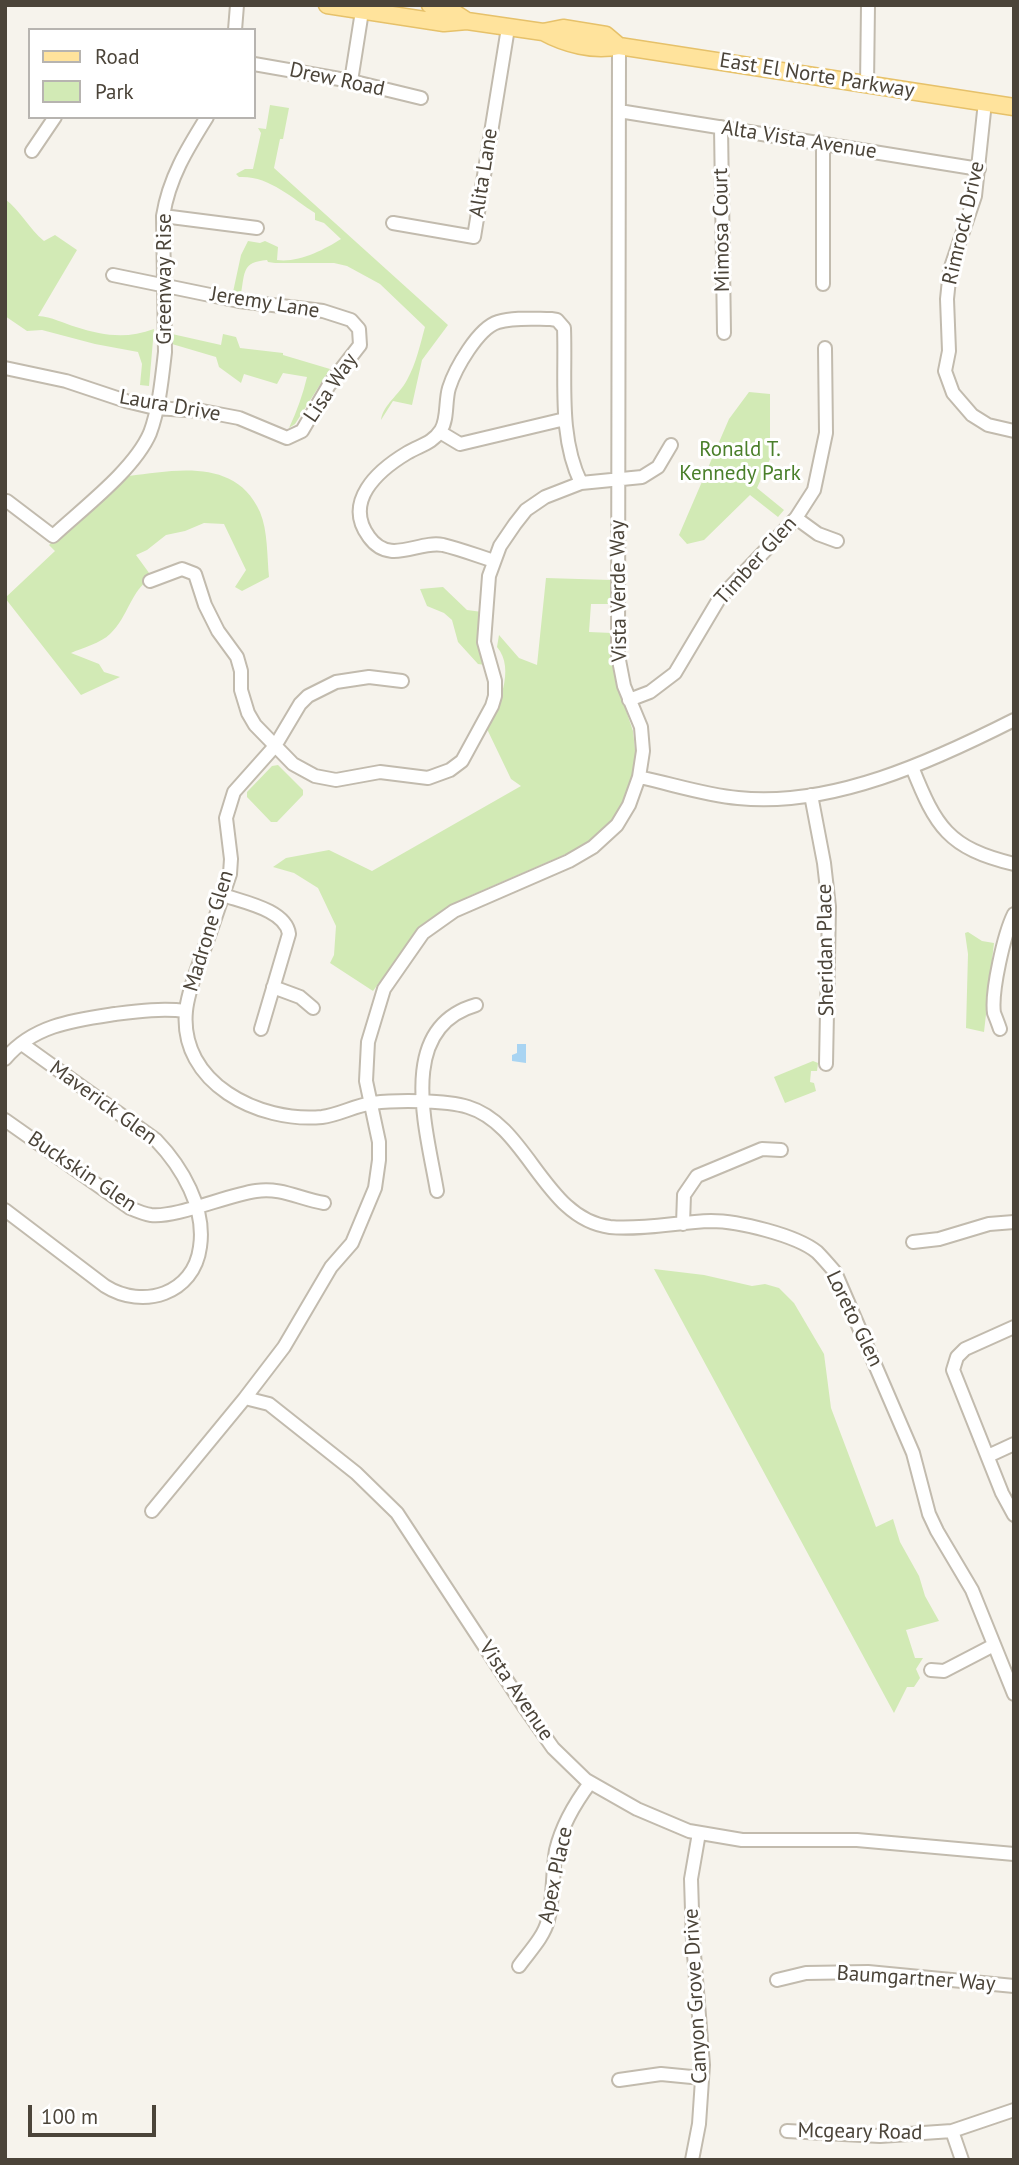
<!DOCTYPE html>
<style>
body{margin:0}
#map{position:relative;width:1019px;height:2165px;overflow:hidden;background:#f6f3ec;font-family:"PT Sans",sans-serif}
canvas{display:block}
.frame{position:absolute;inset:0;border:7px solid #4b4439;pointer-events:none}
.legend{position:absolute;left:28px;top:28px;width:228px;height:91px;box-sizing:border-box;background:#fff;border:2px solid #b7b4b0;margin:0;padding:9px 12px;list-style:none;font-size:21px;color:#4b4439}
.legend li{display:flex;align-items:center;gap:14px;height:35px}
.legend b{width:35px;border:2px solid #b7b4b0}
.scale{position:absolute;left:28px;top:2105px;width:128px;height:32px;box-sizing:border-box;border:4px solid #4b4439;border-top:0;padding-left:9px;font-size:21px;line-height:24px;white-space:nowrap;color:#4b4439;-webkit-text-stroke:5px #fff;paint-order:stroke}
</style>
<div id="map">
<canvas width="1019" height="2165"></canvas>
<div class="frame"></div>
<ul class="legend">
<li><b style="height:9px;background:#ffe39c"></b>Road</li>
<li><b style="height:19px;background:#d2eab5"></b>Park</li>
</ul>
<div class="scale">100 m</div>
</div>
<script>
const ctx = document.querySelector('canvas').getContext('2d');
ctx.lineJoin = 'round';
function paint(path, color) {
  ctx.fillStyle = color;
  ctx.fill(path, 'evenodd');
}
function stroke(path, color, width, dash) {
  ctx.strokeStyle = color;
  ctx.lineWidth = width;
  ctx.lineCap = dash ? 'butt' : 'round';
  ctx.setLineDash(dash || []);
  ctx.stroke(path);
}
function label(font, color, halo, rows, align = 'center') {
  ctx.font = font + ' "PT Sans",sans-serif';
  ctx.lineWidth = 6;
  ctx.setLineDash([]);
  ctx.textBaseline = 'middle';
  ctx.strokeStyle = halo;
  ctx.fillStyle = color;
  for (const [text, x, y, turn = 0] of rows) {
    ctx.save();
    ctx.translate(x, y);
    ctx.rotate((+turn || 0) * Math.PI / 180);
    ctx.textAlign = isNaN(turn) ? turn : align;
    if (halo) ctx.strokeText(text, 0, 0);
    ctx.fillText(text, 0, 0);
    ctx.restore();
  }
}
const green = new Path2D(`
 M270 105 289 108 283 139H280L274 168 448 325 422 360 412 405 393 401 381 420C383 405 399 395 407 380 416 364 420 345 425 327L380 284 347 266 334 263H275L268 262 267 260C242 262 245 272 241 294L233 292 241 255 248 241 260 243 265 241 278 247 277 260C298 263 324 250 341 239L324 223 315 220V213C292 198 268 175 239 177L236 174 245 169H253L261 133 258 128 266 129Z
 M5 199C21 211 29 229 44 241L55 235 77 250 38 316C52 317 63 323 76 327 104 336 127 339 154 329L149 386 140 385 142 364 138 352 95 344 42 330 27 331 5 316Z
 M172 334 221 345 223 334 236 337 240 348 283 353V355L330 369 295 424 289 428C297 411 303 394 307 377L283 373 277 384 244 374 241 383 219 367 216 357 172 344Z
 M749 392 770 394V459L757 488 784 510 778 517 750 495 704 540 687 544 679 535 729 419Z
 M143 457 129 476C176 470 236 458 260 512 268 531 267 557 269 577L242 591 235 587 246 570 224 524 204 523 185 531 166 535 147 550 136 555 152 577C130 591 129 616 110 634 101 643 82 648 71 653L99 664 104 672 120 677 81 695 5 598 55 551 49 545Z
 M546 578 611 580 613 604H591L589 632 612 633 611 656 616 681 633 731 636 758 632 785 622 807 596 841 467 897 433 919 409 943 373 991 330 963 334 955 336 926 318 888 294 873 273 867 286 858 329 850 372 871 521 786 511 779 487 729C498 707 516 669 497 647L499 635 519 658 537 665Z
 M443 587 467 610 482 612 485 665 478 664 458 642 452 620 444 613 427 606 420 589Z
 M278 765 303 790V795L277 822H271L247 797V792L272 766Z
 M968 932 982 941 994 943 984 1032 966 1028 968 954 965 933Z
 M813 1061 818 1063 817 1071H811L810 1082 814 1083 816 1091 785 1103 774 1077Z
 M654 1269 704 1275 752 1286 765 1284 779 1288 794 1303 824 1354 831 1408 876 1527 893 1519 900 1542 919 1576 925 1596 939 1621 906 1630 915 1658H923L916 1669 920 1678 914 1687H907L894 1713Z`);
const water = new Path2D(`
 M517 1044H526V1063L512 1061V1055L517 1053Z`);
const minor = new Path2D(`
 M235 30 237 5
 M254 64 351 81 421 98
 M351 81 363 5
 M867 85 868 5
 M985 102 975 196 950 270 947 299 949 351 945 371 953 393 972 415 988 425 1014 431
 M619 111 979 169
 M721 127 724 333
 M823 144V284
 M32 151 55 117
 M163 216 257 228
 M393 223 474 237 508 28
 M5 368 66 381 126 401 155 408 202 411 239 418 287 438 302 431 329 385 360 345 359 329 351 320 323 311 239 301 113 275
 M440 432 460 444 565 419
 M7 501 53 536C83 508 134 470 150 433 159 409 162 378 165 352L163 216C169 178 187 149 207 117
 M796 518 818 534 837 541
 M494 561C478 556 460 549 443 545 418 540 390 566 369 537 343 502 377 471 407 453 420 445 432 444 441 430 448 419 445 401 449 388 455 369 478 328 498 322 514 317 535 319 551 319L557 320 564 328C566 379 558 436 581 483
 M150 581 182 569 195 574 205 605 218 631 237 657 241 671V690L248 713 255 725 293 764 315 776 336 780 380 772 428 778 450 770 462 761 492 706 495 696V681L484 642 489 576 500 546 515 524 526 510 545 497 581 483 642 477 658 467 671 445
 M402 681 369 677 336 682 308 696 300 704 275 746 234 792 226 818 231 859 230 874C221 901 212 928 202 955 196 973 188 991 186 1011 179 1083 259 1123 322 1117 339 1115 356 1105 373 1103 396 1100 446 1100 468 1107 528 1125 544 1219 610 1227 643 1230 678 1222 711 1221 738 1221 796 1235 817 1252 823 1258 829 1265 835 1272L913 1453 929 1514 937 1531 972 1590 1014 1694
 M629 700 650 692 675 673 719 599 796 518 814 490 826 433 825 348
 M912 767C936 827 948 848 1014 864
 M639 777C672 784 705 795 738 798 831 808 933 761 1014 720
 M811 795 824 863 829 907 826 1064
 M223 895C243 902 286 910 289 934L261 1029
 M273 987 300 997 313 1008
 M1000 1029C998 1023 996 1018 994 1013 991 992 1004 934 1014 914
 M5 1059C33 1025 75 1020 115 1014 139 1011 162 1008 186 1011
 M5 1120 130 1208C137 1211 144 1214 151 1215 176 1218 227 1195 256 1191 281 1187 300 1199 324 1203
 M437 1191C427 1131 395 1028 476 1005
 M5 1210 105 1286C143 1310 194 1294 200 1247 206 1208 182 1167 156 1140L22 1044
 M683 1224 684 1195 697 1176 762 1149 781 1150
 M913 1242 939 1239 989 1224 1014 1222
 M1014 1327 965 1349 957 1357 953 1370 1002 1493 1014 1515
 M245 1398 284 1347 331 1267 352 1243 375 1188 379 1160V1142L366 1081 368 1042 384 989 423 933 454 911 569 861 593 847 617 825 629 805 639 777 643 751 641 727 624 686 618 655 619 46
 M988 1456 1014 1444
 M152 1511 245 1398 269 1404 356 1473 397 1513 525 1708 553 1748 586 1780 637 1809 689 1831 742 1840H857L1014 1854
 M931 1670 944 1671 994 1645
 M519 1966C529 1952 544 1937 548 1920 554 1898 552 1873 556 1850 562 1825 575 1803 590 1783
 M777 1980 806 1973 868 1972 1014 1986
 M619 2080 661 2074 702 2078
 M787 2131 880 2136 952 2131 1014 2110
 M952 2131 962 2160
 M692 2160 699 2124 703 2065 693 1942 691 1879 699 1833`);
const major = new Path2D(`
 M327 5 444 23 467 21 543 32 563 28 606 35 619 46
 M430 5 447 8 467 21
 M543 32C565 44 594 52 619 46L1014 107`);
const streetNames = [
 ["East El Norte Parkway",817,76,9],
 ["Drew Road",337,80,12],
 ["Alta Vista Avenue",799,140,9],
 ["Alita Lane",484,173,-81],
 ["Rimrock Drive",964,223,-77],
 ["Mimosa Court",722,230,-91],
 ["Greenway Rise",165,279,-90],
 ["Jeremy Lane",265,303,9],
 ["Lisa Way",331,388,-56],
 ["Laura Drive",170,406,10],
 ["Timber Glen",756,561,-48],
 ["Vista Verde Way",619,591,-91],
 ["Madrone Glen",209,931,-73],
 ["Sheridan Place",826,950,-91],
 ["Maverick Glen",103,1103,36],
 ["Buckskin Glen",82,1172,34],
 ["Loreto Glen",854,1319,64],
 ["Vista Avenue",516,1691,56],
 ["Apex Place",556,1875,-78],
 ["Baumgartner Way",916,1979,4],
 ["Canyon Grove Drive",696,1996,-93],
 ["Mcgeary Road",860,2132,1]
];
const parkNames = [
 ["Ronald T.",740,450],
 ["Kennedy Park",740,474]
];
paint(green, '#d2eab5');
paint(water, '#a9d4f2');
stroke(minor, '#c2bbae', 16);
stroke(major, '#e6c16a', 19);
stroke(minor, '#fff', 12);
stroke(major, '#ffe39c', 16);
label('21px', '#4b4439', '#fff', streetNames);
label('21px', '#4a7f2a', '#fff', parkNames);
</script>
